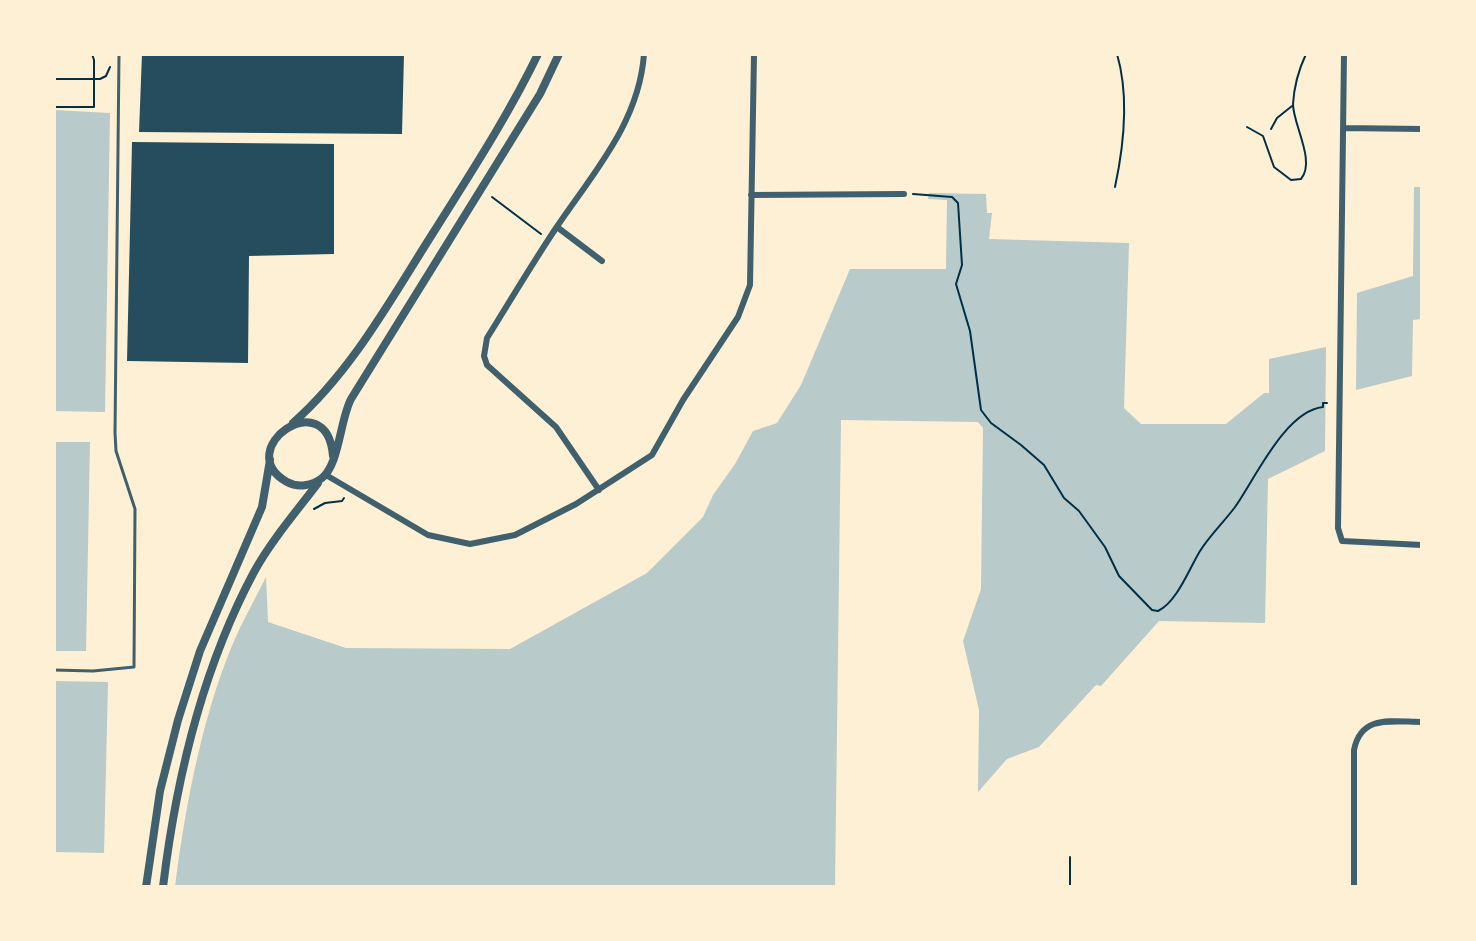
<!DOCTYPE html>
<style>
body{margin:0}
#map{position:relative;width:1476px;height:941px;overflow:hidden;background:#fdf0d5;font-family:"Nunito Sans",sans-serif}
canvas{display:block}
.frame{position:absolute;inset:0;border:56px solid #fdf0d5;pointer-events:none}
</style>
<div id="map">
<canvas width="1476" height="941"></canvas>
<div class="frame"></div>
</div>
<script>
const ctx = document.querySelector('canvas').getContext('2d');
ctx.lineJoin = 'round';
function paint(path, color) {
  ctx.fillStyle = color;
  ctx.fill(path, 'evenodd');
}
function stroke(path, color, width, dash) {
  ctx.strokeStyle = color;
  ctx.lineWidth = width;
  ctx.lineCap = dash ? 'butt' : 'round';
  ctx.setLineDash(dash || []);
  ctx.stroke(path);
}
const green = new Path2D(`
 M54 110 110 113 105 412 54 411Z
 M1414 187H1422V319L1413 320 1412 376 1356 390 1357 293 1413 276Z
 M929 193 986 194 987 213H992L989 239 1129 243 1124 408 1141 424H1226L1264 393H1269V359L1326 347 1325 451 1268 479 1265 623 1159 621 1101 686 1096 685 1039 747 1007 759 978 792 979 710 963 641 981 589 983 428 978 422 841 420 835 887H175C185 806 204 706 238 632 247 613 257 595 266 577L268 622 346 648 510 649 647 573 703 517 713 495 735 464 753 431 777 423 801 385 850 269H946L947 200 928 199Z
 M54 442H90L86 651H54Z
 M54 681 108 682 104 853 54 852Z`);
const building = new Path2D(`
 M142 54H404L402 134 139 132Z
 M132 142 334 144V254L249 256 248 363 127 361Z`);
const path = new Path2D(`
 M54 79H100L106 76 110 67
 M54 107H94V60L92 54
 M1247 127 1263 136 1274 167 1291 180 1301 179C1316 161 1293 125 1293 104 1294 87 1299 69 1306 54
 M1271 129 1277 118 1292 106
 M1115 187C1124 145 1129 95 1117 54
 M913 194 952 197 958 203 962 265 956 284 970 331 981 410 991 423 1021 445 1044 465 1064 498 1079 511 1105 547 1119 576 1152 610 1158 611C1177 602 1189 569 1200 551 1210 535 1224 522 1235 507 1255 479 1285 411 1323 407V403H1327
 M492 197 541 234
 M314 509 325 503 342 501 344 498
 M1070 857V887`);
const service = new Path2D(`
 M54 670 93 671 134 667 135 509 116 451 115 433 119 54`);
const minor = new Path2D(`
 M1344 54 1338 528 1342 541 1422 545
 M1343 128 1422 129
 M751 195 904 194
 M557 227 602 261
 M326 475 428 535 470 544 515 535 576 504 652 455 683 400 738 317 750 285 754 54
 M599 490 556 427 487 365 484 356 487 338C510 301 532 264 556 228 593 173 639 123 644 54
 M1354 887V750C1361 714 1392 722 1422 722`);
const tertiary = new Path2D(`
 M293 423C352 371 391 299 433 233 470 174 508 116 538 54
 M333 456C327 381 230 450 287 482 298 488 312 486 322 478 339 465 340 420 351 399L540 94 559 54
 M146 887 160 791 178 720 200 651 262 507 270 460
 M163 887C176 779 202 669 254 572 271 541 296 512 318 483`);
paint(green, '#b9caca');
paint(building, '#264d5e');
stroke(path, '#003049', 2);
stroke(service, '#3f606c', 3);
stroke(minor, '#3f606c', 6);
stroke(tertiary, '#3f606c', 8);
</script>
